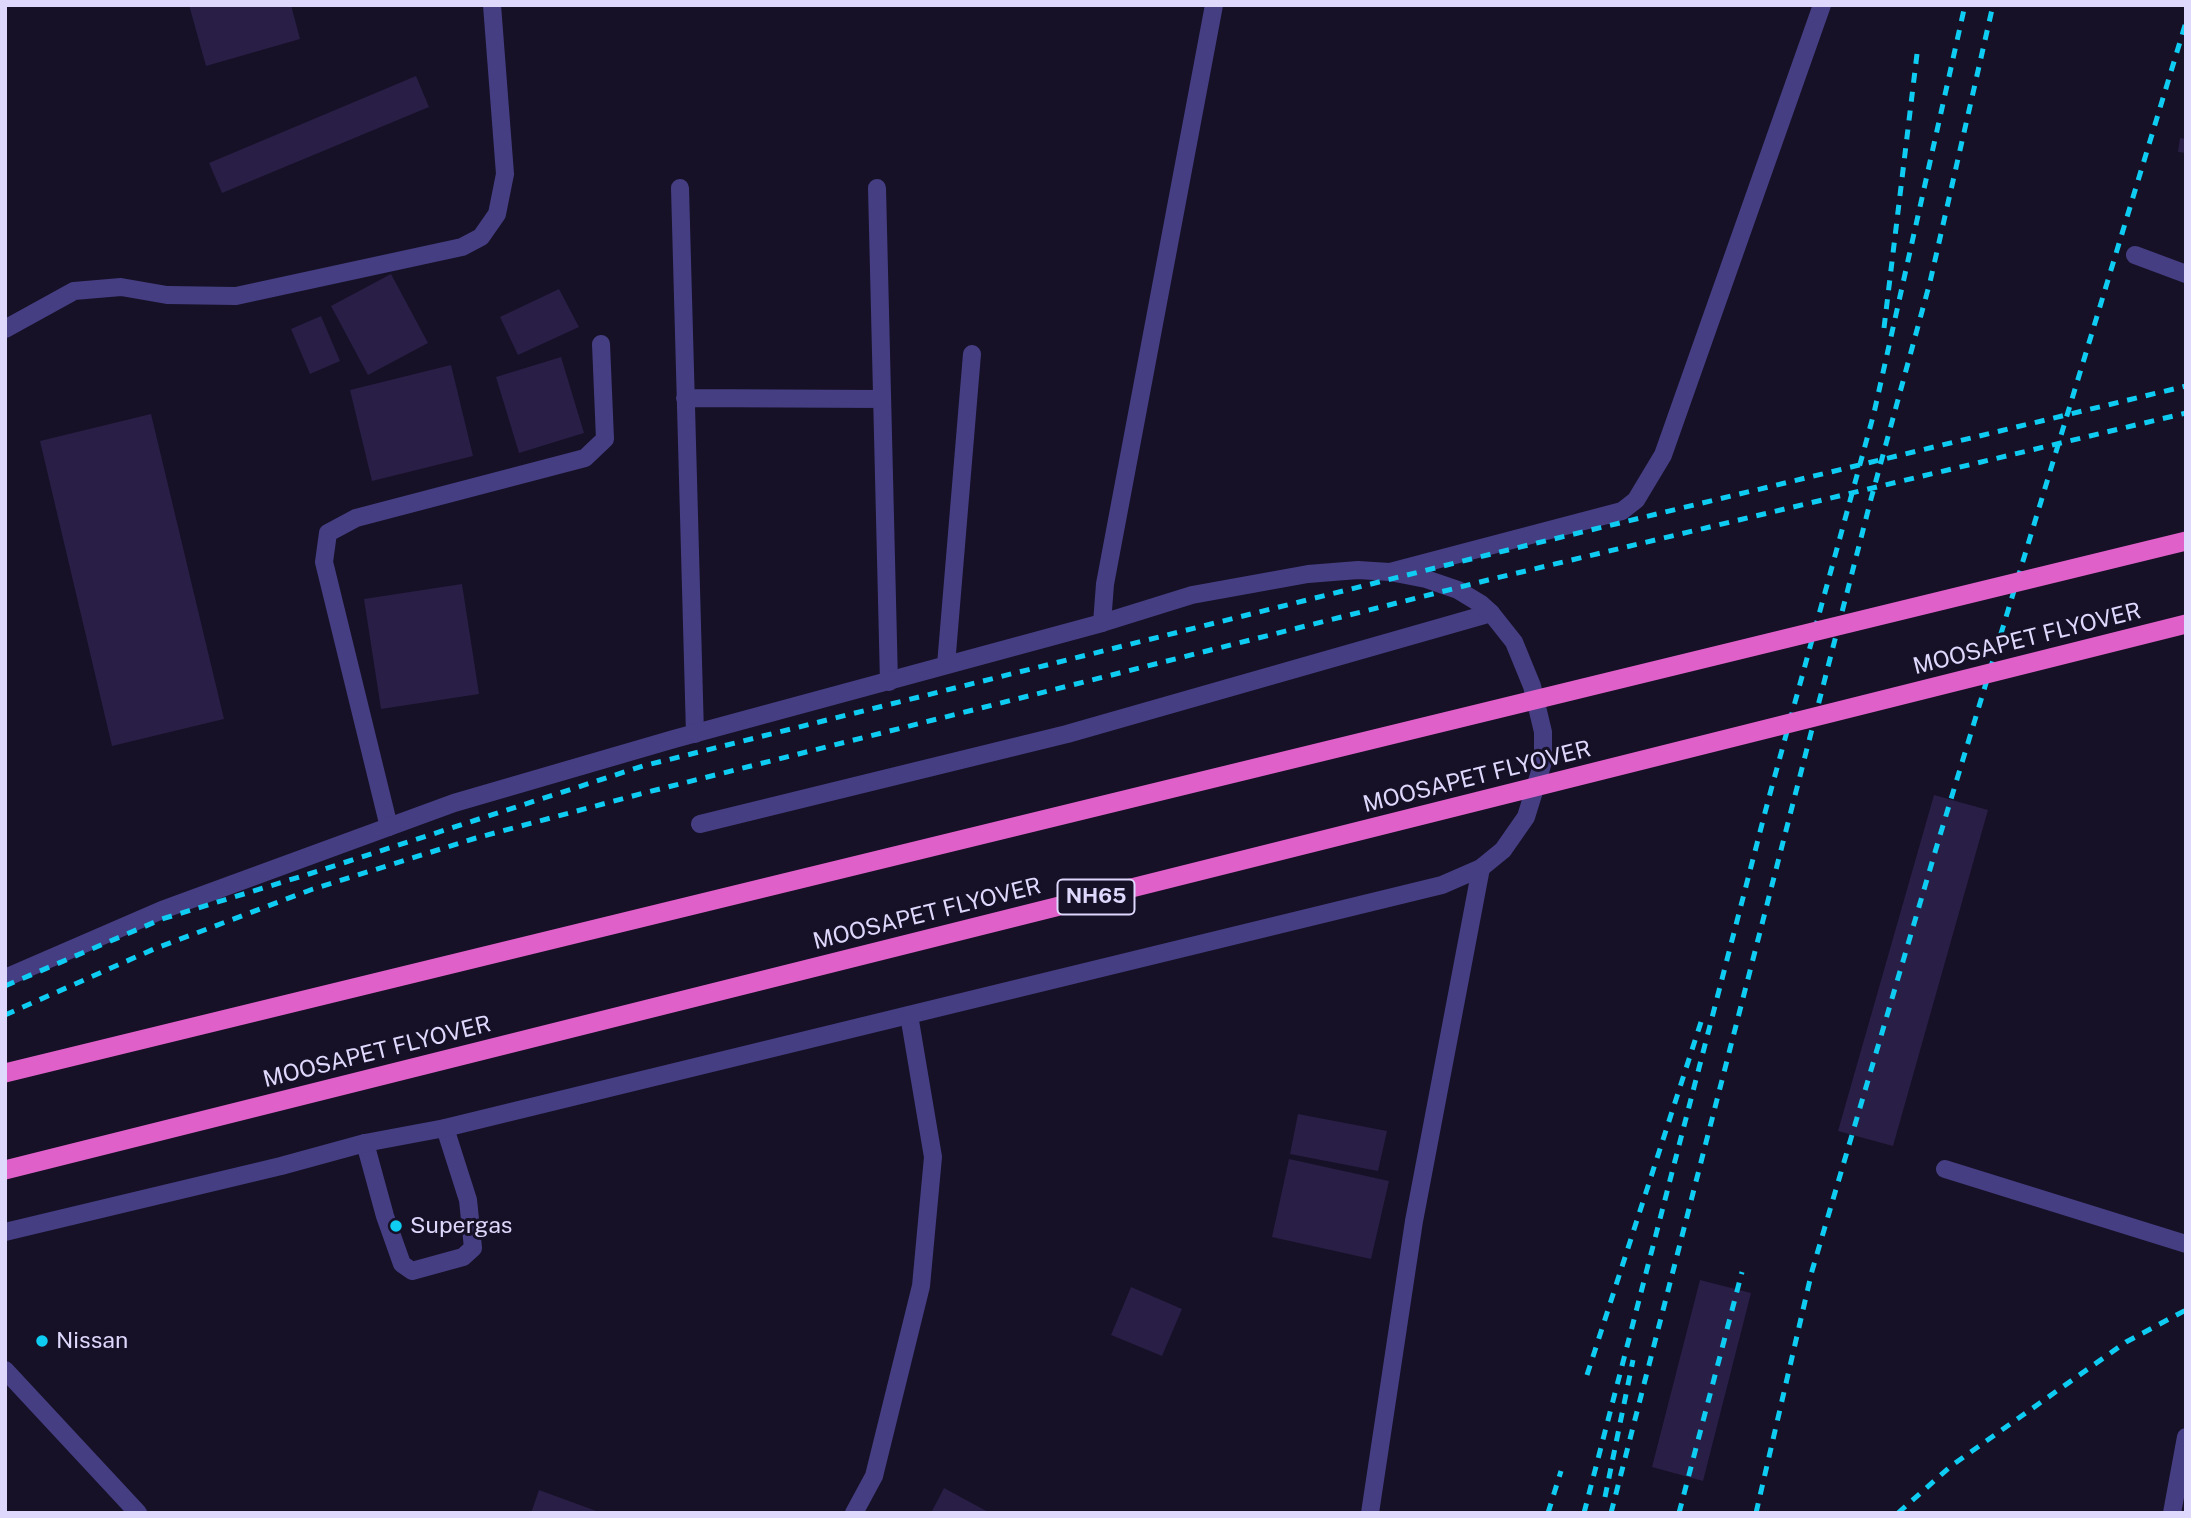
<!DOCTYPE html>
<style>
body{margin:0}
#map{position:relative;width:2191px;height:1518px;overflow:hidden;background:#161126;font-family:"Public Sans",sans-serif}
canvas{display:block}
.frame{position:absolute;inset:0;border:7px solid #dfd8fd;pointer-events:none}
</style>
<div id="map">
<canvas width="2191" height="1518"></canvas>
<div class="frame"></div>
</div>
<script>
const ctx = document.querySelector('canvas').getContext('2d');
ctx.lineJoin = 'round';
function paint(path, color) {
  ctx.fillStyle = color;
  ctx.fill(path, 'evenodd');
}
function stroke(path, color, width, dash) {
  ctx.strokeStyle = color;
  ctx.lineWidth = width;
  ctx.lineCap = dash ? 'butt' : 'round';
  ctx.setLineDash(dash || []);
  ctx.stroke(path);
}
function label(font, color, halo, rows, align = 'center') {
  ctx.font = font + ' "Public Sans",sans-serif';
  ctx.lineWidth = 6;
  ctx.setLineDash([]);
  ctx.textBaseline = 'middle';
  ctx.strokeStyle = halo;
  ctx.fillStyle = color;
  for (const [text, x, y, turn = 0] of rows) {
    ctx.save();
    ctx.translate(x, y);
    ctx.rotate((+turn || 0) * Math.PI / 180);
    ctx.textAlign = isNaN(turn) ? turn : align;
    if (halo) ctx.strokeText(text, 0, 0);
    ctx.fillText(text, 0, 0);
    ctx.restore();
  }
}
const building = new Path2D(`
 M189 5H291L300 39 206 66Z
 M416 76 429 107 222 193 209 163Z
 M2180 138 2186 139V153L2178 152Z
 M391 274 428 343 368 375 331 306Z
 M559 289 579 327 518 355 500 317Z
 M321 316 340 361 310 374 291 329Z
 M561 357 584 433 519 453 496 377Z
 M451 365 473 456 372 481 350 390Z
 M151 414 224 719 112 746 40 441Z
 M462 584 479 694 381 709 364 599Z
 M1934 795 1988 810 1893 1146 1838 1131Z
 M1298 1114 1387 1131 1378 1171 1290 1154Z
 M1289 1159 1389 1181 1371 1259 1272 1237Z
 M1700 1280 1751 1293 1703 1481 1652 1467Z
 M1131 1287 1182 1309 1162 1356 1111 1335Z
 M944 1488 990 1513H931Z
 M539 1490 599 1512V1513H531Z`);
const service = new Path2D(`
 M680 188 695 734
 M877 188 889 682
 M685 398 882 399
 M1390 572 1622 511 1636 500 1663 455 1822 5
 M1102 623 1105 584 1214 5
 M700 824 1067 734 1491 613
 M389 827 324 562 328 533 356 518 585 458 605 439 601 344
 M365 1143 385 1216 402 1264 412 1271 463 1257 473 1248 468 1200 445 1128
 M1945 1169 2186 1244`);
const minor = new Path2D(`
 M2135 255 2186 274
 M5 329 74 291 121 287 167 295 236 296 462 247 481 237 497 214 505 174 492 5
 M946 665 972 354
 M5 1370 138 1513
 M854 1513 874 1476 921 1286 933 1157 909 1015
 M1370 1513 1414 1221 1481 868`);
const tertiary = new Path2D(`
 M5 978 162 910 454 803 674 739 1102 623 1192 595 1308 574 1358 570 1390 572 1426 579 1458 590 1481 604 1491 613 1514 642 1532 686 1543 732V762L1526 817 1503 850 1481 868 1442 885 445 1128 365 1143 281 1166 5 1232
 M2172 1513 2186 1437`);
const rail = new Path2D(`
 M1884 328 1917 54
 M5 986 162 919 309 874 643 766 1479 557 2186 386
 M5 1015 154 949 313 889 476 838 644 793 1488 580 2186 413
 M1587 1375 1701 1022
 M1605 1497 1633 1360
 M1548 1513 1561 1471
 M1584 1513 1768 801 1874 413 1965 5
 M1611 1513 1871 499 1930 282 1993 5
 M1679 1513 1742 1272
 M1756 1513 1812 1271 1938 842 2186 22
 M1898 1513 1951 1466 2126 1342 2186 1310`);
const trunkBridge = new Path2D(`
 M5 1073 2186 541
 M5 1170 2186 624`);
const markers = [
 [396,1226,7,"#0fcdf2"],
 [42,1341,7,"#0fcdf2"]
];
const shields = [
 [1096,897,77]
];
const shieldNames = [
 ["NH65",1096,897]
];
const streetNames = [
 ["MOOSAPET FLYOVER",2027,639,-14],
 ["MOOSAPET FLYOVER",1477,777,-14],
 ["MOOSAPET FLYOVER",927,914,-14],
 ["MOOSAPET FLYOVER",377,1052,-14]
];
const poiNames = [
 ["Supergas",410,1226],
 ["Nissan",56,1341]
];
paint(building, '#291e46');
stroke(service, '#453e83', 18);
stroke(minor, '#453e83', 18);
stroke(tertiary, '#453e83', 18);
stroke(rail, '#0fcdf2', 5, [10, 9]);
stroke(trunkBridge, '#e060c9', 19);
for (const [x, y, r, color] of markers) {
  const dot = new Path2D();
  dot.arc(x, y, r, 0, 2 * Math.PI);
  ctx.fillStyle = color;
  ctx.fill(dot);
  stroke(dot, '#161126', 2.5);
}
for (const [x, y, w] of shields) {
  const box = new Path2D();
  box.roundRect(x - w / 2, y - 17.5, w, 35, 5);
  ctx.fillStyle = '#161126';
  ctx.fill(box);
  stroke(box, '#dfd8fd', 2);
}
label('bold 21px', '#dfd8fd', null, shieldNames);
label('23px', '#dfd8fd', '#161126', streetNames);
label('23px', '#dfd8fd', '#161126', poiNames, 'left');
</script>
